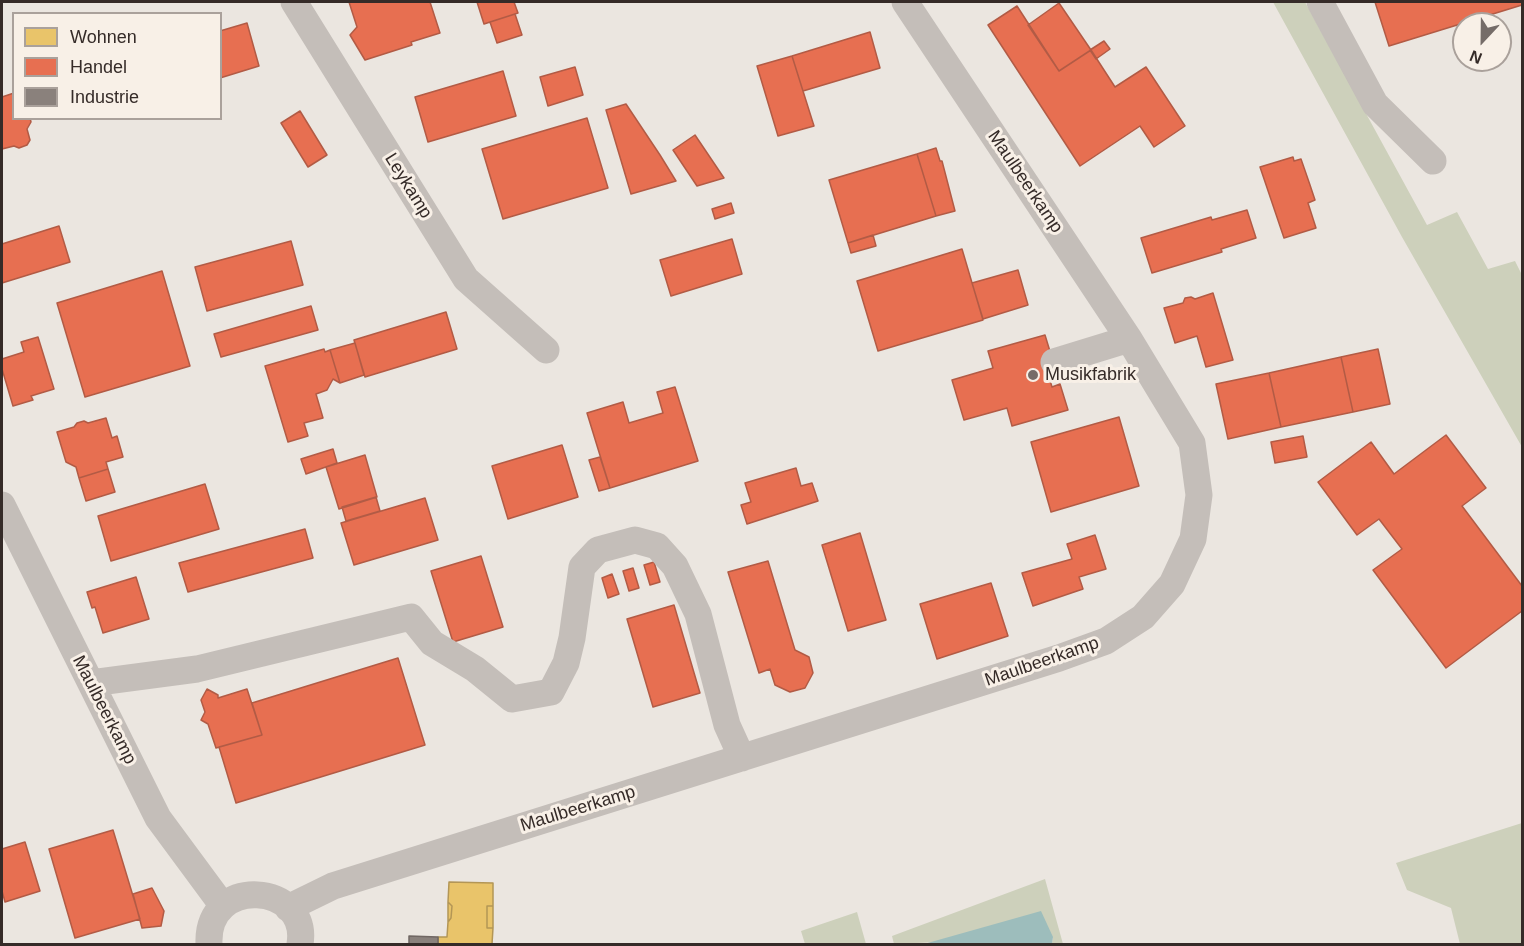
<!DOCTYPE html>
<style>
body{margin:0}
#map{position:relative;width:1524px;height:946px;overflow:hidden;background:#ebe6e0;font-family:Helvetica,sans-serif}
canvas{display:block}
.frame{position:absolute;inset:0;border:3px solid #352b28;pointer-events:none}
.legend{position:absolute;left:12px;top:12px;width:210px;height:108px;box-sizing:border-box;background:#f8f0e7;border:2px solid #aaa19b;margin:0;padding:8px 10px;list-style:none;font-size:18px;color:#352b28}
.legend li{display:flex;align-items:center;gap:12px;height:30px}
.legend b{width:30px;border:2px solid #aaa19b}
.north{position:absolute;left:1452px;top:12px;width:60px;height:60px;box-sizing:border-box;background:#f8f0e7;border:2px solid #aaa19b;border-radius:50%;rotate:202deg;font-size:16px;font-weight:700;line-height:24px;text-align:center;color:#352b28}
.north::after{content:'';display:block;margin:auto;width:21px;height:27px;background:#756c68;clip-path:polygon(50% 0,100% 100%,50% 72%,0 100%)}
</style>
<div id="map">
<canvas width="1524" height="946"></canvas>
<div class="frame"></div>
<ul class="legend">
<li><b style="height:16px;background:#e9c46a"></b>Wohnen</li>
<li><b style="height:16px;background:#e76f51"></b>Handel</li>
<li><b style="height:16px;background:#8a817c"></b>Industrie</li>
</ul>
<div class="north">N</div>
</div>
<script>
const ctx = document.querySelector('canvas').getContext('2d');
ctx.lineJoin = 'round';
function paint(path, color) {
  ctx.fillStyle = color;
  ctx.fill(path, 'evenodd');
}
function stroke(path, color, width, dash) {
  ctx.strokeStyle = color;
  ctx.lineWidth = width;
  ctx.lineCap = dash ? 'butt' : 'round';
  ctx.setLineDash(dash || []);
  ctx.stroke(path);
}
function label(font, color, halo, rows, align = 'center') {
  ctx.font = font + ' Helvetica,sans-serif';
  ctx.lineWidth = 6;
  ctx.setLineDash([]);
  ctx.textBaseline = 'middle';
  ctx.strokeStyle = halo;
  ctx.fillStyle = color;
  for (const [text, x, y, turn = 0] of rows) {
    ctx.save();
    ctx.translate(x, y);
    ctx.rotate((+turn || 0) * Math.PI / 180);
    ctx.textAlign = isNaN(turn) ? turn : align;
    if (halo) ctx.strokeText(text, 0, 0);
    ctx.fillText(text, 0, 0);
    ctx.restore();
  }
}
const green = new Path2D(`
 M1273 2H1305L1427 225 1457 212 1488 269 1515 261 1522 275V447L1402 237Z
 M1522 823V944H1460L1451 908 1407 890 1396 863Z
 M1045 879 1063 944H1052L1053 937 894 944 892 936Z
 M857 912 866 944H805L801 931Z`);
const water = new Path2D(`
 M1041 911 1053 937 1052 944H924Z`);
const homes = new Path2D(`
 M449 882 493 883V906H487V928H493L492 944H438V937H447L448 922 451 918 452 906 448 902Z
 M448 902 452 906 451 918 448 922Z
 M487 906H493V928H487Z`);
const shops = new Path2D(`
 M349 2H430L440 33 411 42 412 45 365 60 350 35 357 27Z
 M477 2H514L518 13 484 24Z
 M1375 2H1522V5L1389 46Z
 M1059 3 1091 50 1059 71 1028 25Z
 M1017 6 1059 71 1091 50 1115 87 1146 67 1185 126 1154 147 1140 126 1080 166 988 25Z
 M515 14 522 35 497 43 490 22Z
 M247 23 259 66 220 78V31Z
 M870 32 880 68 803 91 792 56Z
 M1104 41 1110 49 1096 59 1090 50Z
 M792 56 814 126 778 136 757 66Z
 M575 67 583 95 548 106 540 77Z
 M503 71 516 116 428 142 415 97Z
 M14 93V118H30L31 122 27 129 30 140 27 145 19 148 14 146 2 149V97Z
 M626 104 660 155 676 181 631 194 606 110Z
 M300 111 327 155 308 167 281 123Z
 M587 118 608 188 503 219 482 149Z
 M695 135 724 178 697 186 673 150Z
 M936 148 940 161H942L955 211 936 216 917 154Z
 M917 154 936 216 848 243 829 180Z
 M1293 157 1294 161 1301 159 1310 185 1315 200 1308 203 1316 228 1284 238 1260 167Z
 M731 203 734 213 715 219 712 209Z
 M1247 210 1256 238 1221 249 1222 252 1152 273 1141 238 1211 217 1212 220Z
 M59 226 70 262 2 283V244Z
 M873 235 876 246 851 253 848 243Z
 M732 239 742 274 671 296 660 260Z
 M291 241 303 285 207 311 195 267Z
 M962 249 983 320 878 351 857 281Z
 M1018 270 1028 305 983 319 972 283Z
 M162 271 190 366 85 397 57 303Z
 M1213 293 1233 360 1206 367 1197 336 1175 343 1164 308 1183 303 1185 298 1191 297 1195 299Z
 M311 306 318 330 221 357 214 334Z
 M446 312 457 349 365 377 354 340Z
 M1045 335 1052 358 1044 360 1052 387 1060 384 1068 410 1012 426 1007 408 964 420 952 380 993 368 988 351Z
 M38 337 54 389 31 396 33 400 13 406 2 369V359L24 352 21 342Z
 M355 343 364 375 340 383 330 350Z
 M324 349 325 352 330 350 340 383 333 379 327 390 316 394 323 418 304 423 308 436 288 442 265 366Z
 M1378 349 1390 404 1353 412 1341 357Z
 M1341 357 1353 412 1281 427 1269 373Z
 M1269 373 1281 427 1228 439 1216 384Z
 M675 387 698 461 610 488 587 413 623 402 629 423 663 413 657 392Z
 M1119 417 1139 486 1051 512 1031 442Z
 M106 418 112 438 117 436 123 457 106 462 108 469 79 478 76 467 66 462 57 432 74 427 77 423 84 421 88 423Z
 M1446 435 1486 488 1462 506 1522 586V611L1446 668 1373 570 1402 549 1379 519 1357 535 1318 482 1371 442 1394 474Z
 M1303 436 1307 457 1275 463 1271 442Z
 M562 445 578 497 508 519 492 466Z
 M333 449 337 463 306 474 301 459Z
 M365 455 377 497 339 509 326 467Z
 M600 457 610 488 599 491 589 460Z
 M796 468 801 486 812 483 818 501 747 524 741 505 751 502 745 483Z
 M108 469 115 492 86 501 79 478Z
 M205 484 219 529 111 561 98 516Z
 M376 497 380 511 346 521 342 507Z
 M425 498 438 540 354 565 341 523Z
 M305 529 313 558 188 592 179 563Z
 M860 533 886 620 848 631 822 545Z
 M1095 535 1106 569 1079 577 1083 589 1033 606 1022 573 1072 559 1067 544Z
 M481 556 503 627 453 642 431 571Z
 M768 561 795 650 809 657 813 673 805 688 790 692 775 685 770 669 759 673 728 572Z
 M654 562 660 582 650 585 644 565Z
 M633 568 639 588 629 591 623 571Z
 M612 574 619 594 608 598 602 578Z
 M136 577 149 619 103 633 95 607 92 608 87 592Z
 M991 583 1008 636 937 659 920 604Z
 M674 605 700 693 653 707 627 619Z
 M398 658 425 745 236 803 219 747 262 735 252 703Z
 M207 689 218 695V698L247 689 262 735 216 748 208 724 201 720 205 712 201 700Z
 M113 830 140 919 75 938 49 849Z
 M25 842 40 891 5 902 2 891V849Z
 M152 888 164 911 161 926 142 928 133 894Z`);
const industry = new Path2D(`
 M409 936 438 937V944H409Z`);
const minor = new Path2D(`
 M294 2 466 279 546 350
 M1320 2 1375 104 1433 161
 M1054 362 1129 339
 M2 505 158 818 223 906
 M91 683 197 669 411 617 432 643 475 669 512 699 551 692 566 663 572 638 582 567 598 550 635 540 657 546 675 566 698 614 727 725 742 758
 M288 908 333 886 1059 658 1106 641 1143 617 1172 584 1193 539 1199 495 1192 443 1129 339 905 2
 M209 944C206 874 310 883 300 944`);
const markers = [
 [1033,375,6,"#756c68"]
];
const streetNames = [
 ["Maulbeerkamp",1025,182,56],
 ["Leykamp",408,186,58],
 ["Maulbeerkamp",1042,662,-19],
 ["Maulbeerkamp",104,710,63],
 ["Maulbeerkamp",578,809,-17]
];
const poiNames = [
 ["Musikfabrik",1045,375]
];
paint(green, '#cdd0bb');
paint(water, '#9dbdbc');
paint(homes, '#e9c46a');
stroke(homes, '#b39656', 1.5);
paint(shops, '#e76f51');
stroke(shops, '#b25b45', 1.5);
paint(industry, '#8a817c');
stroke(industry, '#706763', 1.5);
stroke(minor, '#c4beb9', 27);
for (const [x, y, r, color] of markers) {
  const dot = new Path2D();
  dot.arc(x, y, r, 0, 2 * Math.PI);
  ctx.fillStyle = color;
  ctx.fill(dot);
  stroke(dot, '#f8f0e7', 2);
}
label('18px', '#352b28', '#f8f0e7', streetNames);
label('18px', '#352b28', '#f8f0e7', poiNames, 'left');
</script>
